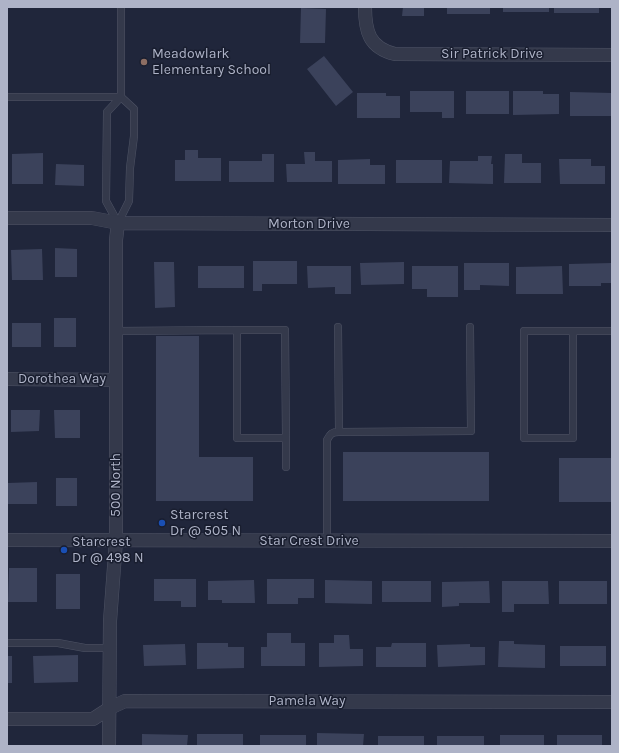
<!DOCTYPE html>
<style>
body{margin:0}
#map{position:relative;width:619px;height:753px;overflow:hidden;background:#20263b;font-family:Karla,sans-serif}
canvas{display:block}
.frame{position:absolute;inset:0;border:8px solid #aeb3c7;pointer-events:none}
</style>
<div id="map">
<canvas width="619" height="753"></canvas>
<div class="frame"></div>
</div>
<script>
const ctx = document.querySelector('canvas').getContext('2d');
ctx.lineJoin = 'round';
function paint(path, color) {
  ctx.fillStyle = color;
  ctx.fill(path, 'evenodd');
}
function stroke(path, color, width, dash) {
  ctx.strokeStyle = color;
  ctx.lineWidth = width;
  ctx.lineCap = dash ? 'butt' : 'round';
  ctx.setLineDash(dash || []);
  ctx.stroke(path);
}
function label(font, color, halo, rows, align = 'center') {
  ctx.font = font + ' Karla,sans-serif';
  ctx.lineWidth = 3;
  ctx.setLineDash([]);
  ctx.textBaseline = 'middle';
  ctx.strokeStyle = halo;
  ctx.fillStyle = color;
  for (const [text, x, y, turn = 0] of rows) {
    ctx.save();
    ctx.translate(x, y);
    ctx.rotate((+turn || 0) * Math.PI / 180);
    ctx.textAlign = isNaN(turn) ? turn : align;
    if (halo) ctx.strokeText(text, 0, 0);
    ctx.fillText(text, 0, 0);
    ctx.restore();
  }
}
const building = new Path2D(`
 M403 7H424V16H402Z
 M447 7H490V14H447Z
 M503 7H549V12H503Z
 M554 7H599V13H554Z
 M301 8 326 9 325 43H300Z
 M324 56 353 92 336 106 307 69Z
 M410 91H454V118H442V112H410Z
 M466 91H509V114H466Z
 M513 91H543V94H559V114L513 115Z
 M570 92 612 93V116H570Z
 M357 93H386V96H400V118H357Z
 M185 150H198V158H221V181H175V160H185Z
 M304 152H315V161H332V182H287L286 164H305Z
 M43 153V184H12V154Z
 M262 154H274V182H229V161H262Z
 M505 154H522V163H541V183H504Z
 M478 156H492L491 164H493V184L449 183 450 161H478Z
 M370 159V165H385V184H338V160Z
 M559 159H591V166H605V184H560Z
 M396 160H442V183H396Z
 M56 164 84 165V186L55 185Z
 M55 248 77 249V277H55Z
 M42 249 43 280H12L11 250Z
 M253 261H297V284H262V291H253Z
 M154 262H174L175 307 155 308Z
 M404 262V284L361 285 360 263Z
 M464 263H509V286L480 285V290H464Z
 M612 263V283H601V286H569V264Z
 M198 266H244V288H198Z
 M307 266H351V294H335V287L308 288Z
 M412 266H458V297H427V289H412Z
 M562 266 563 294H516V267Z
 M54 318H76V347H54Z
 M12 323H41V347H12Z
 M156 336H199V457H253V501H156Z
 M11 410H40L39 431 11 432Z
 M54 410H80V438H55Z
 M343 452H489V501H343Z
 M559 458H612V502H559Z
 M56 478H77V506H56Z
 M37 482V504H8V483Z
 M9 568H37V602H8Z
 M56 574H80V609H56Z
 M154 579H196V607H181V601H154Z
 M267 579H314V598H298V604H267Z
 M254 580 255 603H222V600H208V581Z
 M325 580 372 581V604L325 603Z
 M382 581H431V602H382Z
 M489 581 490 603H459V606L442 607V582Z
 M502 581H548L549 604H514V612H502Z
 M559 581H607V604H559Z
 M267 633H291V643H305V666H261V647H267Z
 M334 635H349L350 649H363V666L319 667V643H334Z
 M499 641H514V644L545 645V668L498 667Z
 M197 643H228V647H244V668L197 669Z
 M392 643H426V667H376V647H391Z
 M185 644 186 665 144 666 143 645Z
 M470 644V647H485V665L438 667 437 645Z
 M560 646H606V666H560Z
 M78 655V682L34 683 33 656Z
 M7 656H12V683H7Z
 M317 733 364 734 363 746H317Z
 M142 734 188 735 187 746H142Z
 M197 734H243V746H197Z
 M260 735H306V746H260Z
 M500 735H544V746H500Z
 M557 735H602V746H557Z
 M378 736H424V746H378Z
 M437 736H484V746H437Z`);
const service = new Path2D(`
 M7 97H121L134 109V136L130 168 129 201 118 223
 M118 223 106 201 107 112 121 97V7
 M338 327 339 432
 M116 331 237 330V438H286L285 330H237
 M573 331V438H524V331H612
 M286 438V467
 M327 541V440C330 434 332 432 339 432L471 431 470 327
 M7 643H58L85 648H110`);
const minor = new Path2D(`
 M365 7C365 31 369 48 395 54L612 55
 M7 218H92L118 223 612 225
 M7 379 116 380
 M7 540 612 541
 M7 719H93L110 708 125 701 612 702
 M109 746 110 621 116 540V240L118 223`);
const markers = [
 [144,62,4,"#8d6e63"],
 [162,523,4,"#1a4fb4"],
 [64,550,4,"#1a4fb4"]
];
const poiNames = [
 ["Meadowlark",152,54],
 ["Elementary School",152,70],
 ["Starcrest",170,515],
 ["Dr @ 505 N",170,531],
 ["Starcrest",72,542],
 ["Dr @ 498 N",72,558]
];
const streetNames = [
 ["Sir Patrick Drive",492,54],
 ["Morton Drive",309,224],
 ["Dorothea Way",62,379],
 ["500 North",116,485,-90],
 ["Star Crest Drive",309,541],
 ["Pamela Way",307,701]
];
paint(building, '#3b425b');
stroke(service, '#4e5365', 8);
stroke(minor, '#4e5365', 14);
stroke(service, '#34394b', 7);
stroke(minor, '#34394b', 13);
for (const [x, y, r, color] of markers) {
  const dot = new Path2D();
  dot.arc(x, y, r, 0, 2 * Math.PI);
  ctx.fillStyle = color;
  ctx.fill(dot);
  stroke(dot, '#191e2f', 1.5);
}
label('14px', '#aeb3c7', '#191e2f', poiNames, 'left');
label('14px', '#aeb3c7', '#191e2f', streetNames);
</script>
